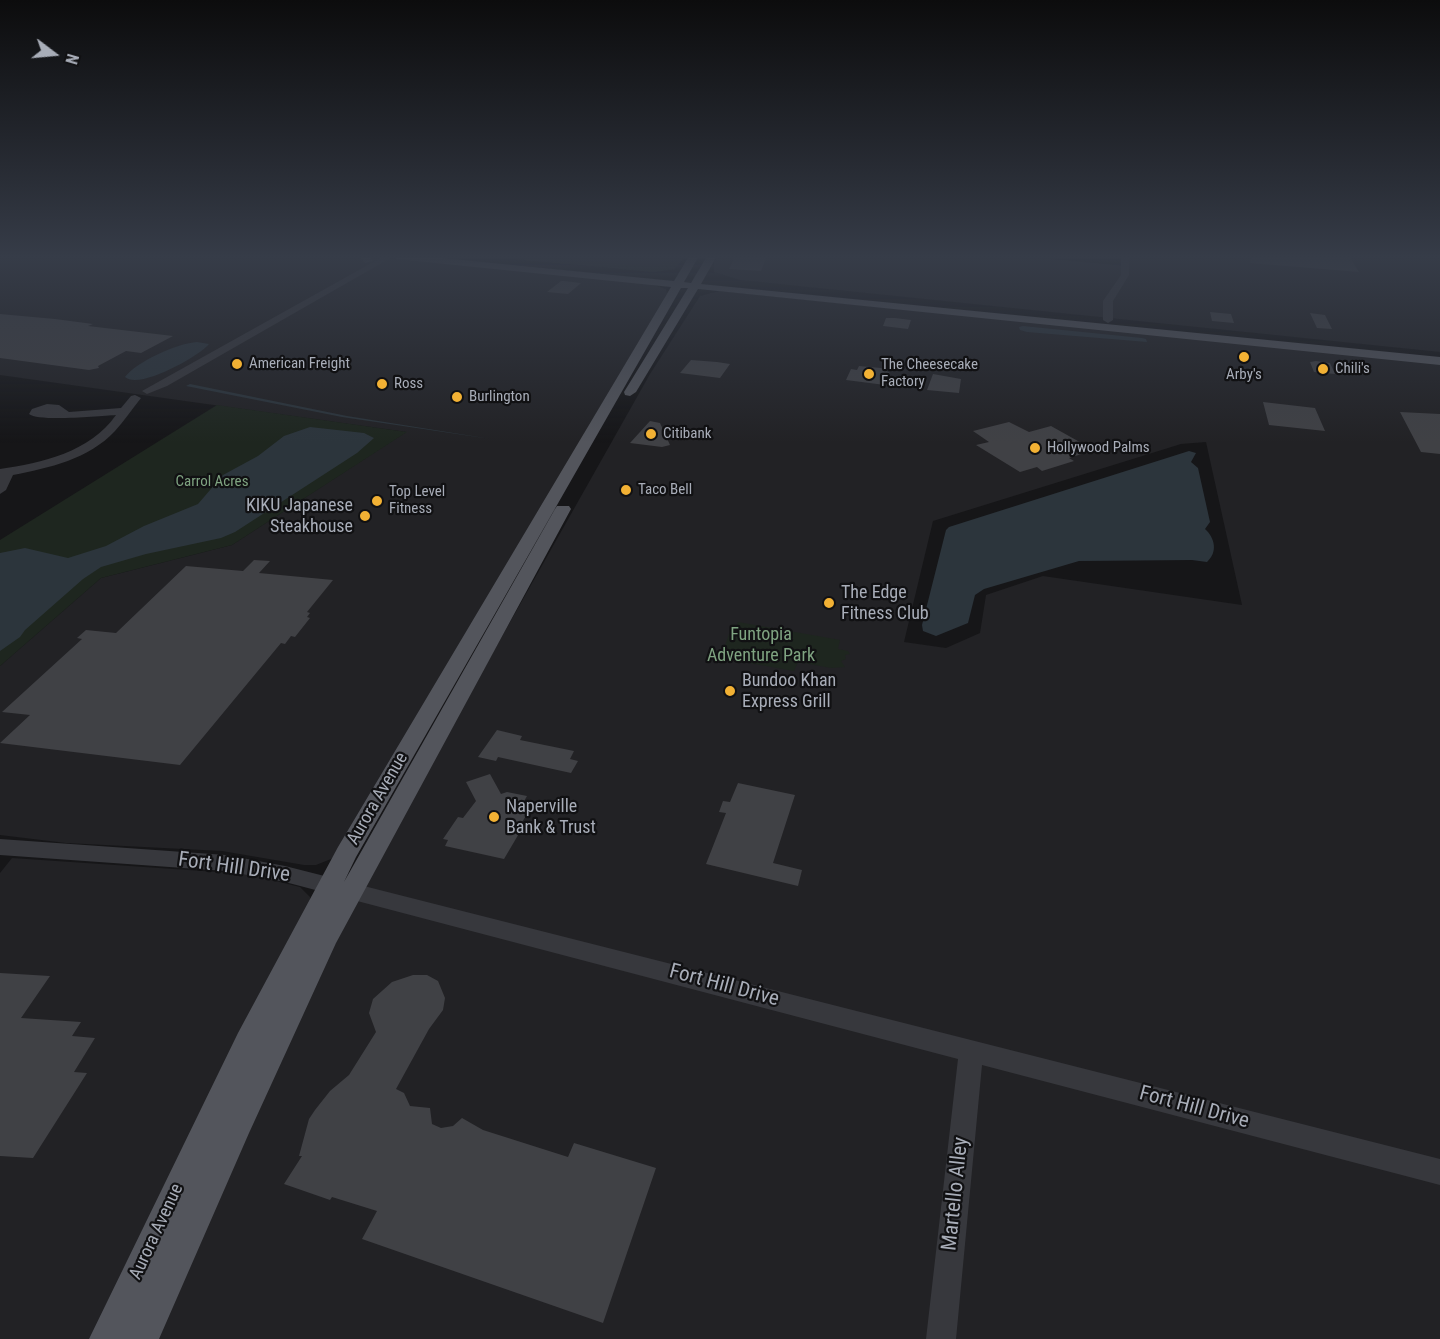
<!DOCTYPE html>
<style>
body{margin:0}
#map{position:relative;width:1440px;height:1339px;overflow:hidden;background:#161618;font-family:"Roboto Condensed",sans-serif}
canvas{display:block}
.north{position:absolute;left:24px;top:24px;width:60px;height:60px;-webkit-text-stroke:4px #111113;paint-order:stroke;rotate:106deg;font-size:16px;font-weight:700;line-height:24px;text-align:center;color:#a8adb8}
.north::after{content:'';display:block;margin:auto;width:21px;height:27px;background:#a8adb8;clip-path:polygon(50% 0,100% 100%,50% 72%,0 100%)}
</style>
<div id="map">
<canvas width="1440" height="1339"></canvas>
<div class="north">N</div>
</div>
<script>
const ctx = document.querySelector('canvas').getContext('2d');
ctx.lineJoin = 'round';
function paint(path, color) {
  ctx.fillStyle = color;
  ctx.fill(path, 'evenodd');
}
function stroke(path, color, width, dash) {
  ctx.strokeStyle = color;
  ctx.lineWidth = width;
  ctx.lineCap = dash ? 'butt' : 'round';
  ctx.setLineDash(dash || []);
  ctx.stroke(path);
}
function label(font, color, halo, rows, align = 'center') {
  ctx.font = font + ' "Roboto Condensed",sans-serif';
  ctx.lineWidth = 4.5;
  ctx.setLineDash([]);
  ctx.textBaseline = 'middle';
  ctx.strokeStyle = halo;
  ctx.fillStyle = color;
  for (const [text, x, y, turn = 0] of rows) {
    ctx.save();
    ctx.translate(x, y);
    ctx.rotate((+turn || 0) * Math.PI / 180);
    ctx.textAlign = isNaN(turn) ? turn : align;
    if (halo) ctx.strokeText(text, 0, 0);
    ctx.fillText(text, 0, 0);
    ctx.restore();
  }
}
const built = new Path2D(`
 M0 256H374L651 284 666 289 667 294 585 432 575 456 338 853 331 859 316 865H304L222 851 66 843 0 835V666L101 578 232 545 406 432 0 375Z
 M483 256H685L675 269 654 272Z
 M717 256H1018L1126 266V256H1440V352L740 280 714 272V262Z
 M719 291 1440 363V1339H156L274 1070 373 865 650 374 700 296ZM1206 442 1242 605 1043 576 986 595 980 633 946 648 904 642 933 521 1181 444Z
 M12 858 247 874 300 887 310 897V902L93 1339H0V873Z`);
const green = new Path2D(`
 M483 256H536L653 267 659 266 670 256H685L675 269 654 272Z
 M217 405 407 432 232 545 101 578 0 666V540Z
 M738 622 840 640 838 649 848 651 850 654 845 655 846 659 841 661 845 667 831 668 798 662 794 671 721 658 729 634 734 631Z`);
const water = new Path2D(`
 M1023 326 1142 338 1146 339 1147 342 1027 332 1020 330 1019 327Z
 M197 342 209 344C198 357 139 390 125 377 136 362 178 343 197 342Z
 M190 384 347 416 491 439 342 417 186 386Z
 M310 427 364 433 374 438 357 453 235 532 221 538 146 554 101 567 83 579 25 630 20 637 0 651V553L25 548 68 558 106 546 144 526 198 504 223 475 258 456 284 436Z
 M1189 451 1196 453 1191 462 1198 468 1210 522 1205 529C1215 538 1218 552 1207 562L1192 560 1079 561 984 589 975 595 968 623 936 636 923 631 922 625 946 530 949 527Z`);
const building = new Path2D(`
 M1251 256H1349L1359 272 1250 263Z
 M735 257 766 258 761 271 729 269Z
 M561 281H564L581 283 568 294 547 292Z
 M1210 312 1231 314 1234 323 1212 321Z
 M1310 313 1325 315 1332 329 1317 328Z
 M0 314 55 319 93 324 88 326 173 336 141 353 126 351 98 366 99 368 89 370 0 358Z
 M886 318H895L911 320 908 329 883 326Z
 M691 360 717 362 730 364 720 378 680 373Z
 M1316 361 1330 363 1335 374 1314 372 1310 362Z
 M859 366 881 368 890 373 885 385 846 380 851 369 857 370Z
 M933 374 961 379 959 393 927 390Z
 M1263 402 1315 408 1325 431 1269 425Z
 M1400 412 1440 414V454L1421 452Z
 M650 421 660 423 670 445 662 447 630 443Z
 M1009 422 1029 432 1051 426 1094 450 1069 458 1074 461 1042 471 1037 467 1020 472 976 445 989 442 973 431Z
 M254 560 270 561 259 573 333 580 307 612 310 613 307 617 310 618 295 637 291 636 285 644 281 643 180 765 0 743 30 715 2 712 82 639 77 638 86 630 116 633 186 566 243 571Z
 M497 730 522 736 520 740 574 751 570 759 578 761 571 773 498 757 496 761 478 757Z
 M490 774 501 794 507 792 527 796 518 812 527 814 521 824 524 825 504 859 445 846 448 840 443 839 458 817 463 818 476 801 466 782Z
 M738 783 795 795 773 863 802 870 798 886 706 864 726 813 719 812 723 801 730 802Z
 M0 973 50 976 21 1018 81 1022 72 1036 95 1038 74 1072 87 1073 33 1158 0 1156Z
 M413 975H427L438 981 445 998 443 1010 429 1029 396 1089 404 1093 410 1106 430 1108 432 1124 441 1128 453 1126 462 1118 483 1130 568 1157 574 1143 656 1168 603 1323 362 1239 377 1211 332 1197 330 1200 284 1184 302 1156H299L309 1119 315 1110 330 1091 349 1075 376 1032 369 1013 373 999 392 982Z`);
const minor = new Path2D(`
 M384 256H394L167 386 147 394 142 391Z
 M1121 256H1129V275L1113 301V320L1108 323 1103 320V301L1121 275Z
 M135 395 141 398C132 409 124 421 115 431 89 459 49 468 13 475L6 490 0 494V469C42 463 90 452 116 415 99 416 39 422 29 414L32 409 47 404 59 405 69 412 121 408 131 396Z
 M0 839 226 855 285 866 1440 1159V1185L982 1065 956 1339H926L958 1059 285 882 226 871 0 855Z`);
const major = new Path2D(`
 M359 256H369L373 261 365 263Z
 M391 256H422L674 281 689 256H699L684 282 691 283 707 256H717L701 284 1440 357V365L698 289 636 392 630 396 625 395 624 392 688 288H681L356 857 344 882 555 509 557 506H569L571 509 336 943 249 1133 159 1339H89L238 1033 338 847 671 287 396 259Z`);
const markers = [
 [1244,357,6,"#f2b134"],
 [237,364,6,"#f2b134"],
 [1323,369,6,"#f2b134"],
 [869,374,6,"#f2b134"],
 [382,384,6,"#f2b134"],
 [457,397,6,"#f2b134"],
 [651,434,6,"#f2b134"],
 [1035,448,6,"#f2b134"],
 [626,490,6,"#f2b134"],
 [377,501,6,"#f2b134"],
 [365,516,6,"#f2b134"],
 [829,603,6,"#f2b134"],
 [730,691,6,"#f2b134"],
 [494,817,6,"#f2b134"]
];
const farPoinames = [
 ["American Freight",249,364],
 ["The Cheesecake",881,365],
 ["Factory",881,382],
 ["Chili's",1335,369],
 ["Arby's",1244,375,"center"],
 ["Ross",394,384],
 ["Burlington",469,397],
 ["Citibank",663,434],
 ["Hollywood Palms",1047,448],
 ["Taco Bell",638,490],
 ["Top Level",389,492],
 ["Fitness",389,509]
];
const farParknames = [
 ["Carrol Acres",212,482]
];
const poiNames = [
 ["KIKU Japanese",353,506,"right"],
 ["Steakhouse",353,527,"right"],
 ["The Edge",841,593],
 ["Fitness Club",841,614],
 ["Bundoo Khan",742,681],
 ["Express Grill",742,702],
 ["Naperville",506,807],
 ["Bank & Trust",506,828]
];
const parkNames = [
 ["Funtopia",761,635],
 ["Adventure Park",761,656]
];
const streetNames = [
 ["Aurora Avenue",378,799,-60],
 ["Aurora Avenue",157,1232,-65]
];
const nearStreetnames = [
 ["Fort Hill Drive",234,868,8],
 ["Fort Hill Drive",724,986,15],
 ["Fort Hill Drive",1194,1108,15],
 ["Martello Alley",956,1194,-84]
];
paint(built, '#222225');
paint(green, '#1e261f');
paint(water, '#2c353c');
paint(building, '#404145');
paint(minor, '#37383d');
paint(major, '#53555c');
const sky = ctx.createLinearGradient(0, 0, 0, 443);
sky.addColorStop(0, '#0c0c0d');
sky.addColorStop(0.58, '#363c48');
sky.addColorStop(1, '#363c4800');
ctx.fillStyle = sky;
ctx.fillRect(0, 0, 1440, 443);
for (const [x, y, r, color] of markers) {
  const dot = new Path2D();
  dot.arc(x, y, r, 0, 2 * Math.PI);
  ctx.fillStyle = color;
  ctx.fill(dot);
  stroke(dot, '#111113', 2);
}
label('15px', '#a8adb8', '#111113', farPoinames, 'left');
label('15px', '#7fa381', '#111113', farParknames);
label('18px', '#a8adb8', '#111113', poiNames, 'left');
label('18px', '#7fa381', '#111113', parkNames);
label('18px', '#a8adb8', '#111113', streetNames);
label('21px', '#a8adb8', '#111113', nearStreetnames);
</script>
